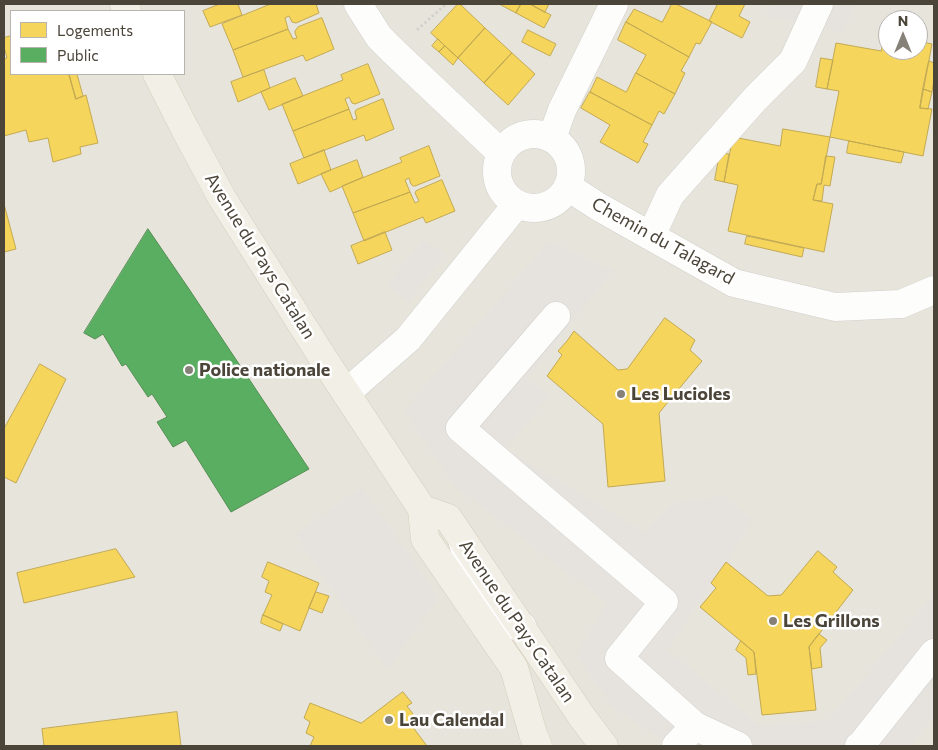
<!DOCTYPE html>
<style>
body{margin:0}
#map{position:relative;width:938px;height:750px;overflow:hidden;background:#f4f2ee;font-family:Commissioner,sans-serif}
canvas{display:block}
.frame{position:absolute;inset:0;border:5px solid #4b4439;pointer-events:none}
.legend{position:absolute;left:10px;top:10px;width:175px;height:65px;box-sizing:border-box;background:#fff;border:1px solid #b7b4b0;margin:0;padding:6px 9px;list-style:none;font-size:15px;color:#4b4439}
.legend li{display:flex;align-items:center;gap:10px;height:25px}
.legend b{width:25px;border:1px solid #b7b4b0}
.north{position:absolute;left:878px;top:10px;width:50px;height:50px;box-sizing:border-box;background:#fff;border:1px solid #b7b4b0;border-radius:50%;rotate:0deg;font-size:14px;font-weight:700;line-height:20px;text-align:center;color:#4b4439}
.north::after{content:'';display:block;margin:auto;width:18px;height:22px;background:#868178;clip-path:polygon(50% 0,100% 100%,50% 72%,0 100%)}
</style>
<div id="map">
<canvas width="938" height="750"></canvas>
<div class="frame"></div>
<ul class="legend">
<li><b style="height:14px;background:#f6d55c"></b>Logements</li>
<li><b style="height:14px;background:#5aae61"></b>Public</li>
</ul>
<div class="north">N</div>
</div>
<script>
const ctx = document.querySelector('canvas').getContext('2d');
ctx.lineJoin = 'round';
function paint(path, color) {
  ctx.fillStyle = color;
  ctx.fill(path, 'evenodd');
}
function stroke(path, color, width, dash) {
  ctx.strokeStyle = color;
  ctx.lineWidth = width;
  ctx.lineCap = dash ? 'butt' : 'round';
  ctx.setLineDash(dash || []);
  ctx.stroke(path);
}
function label(font, color, halo, rows, align = 'center') {
  ctx.font = font + ' Commissioner,sans-serif';
  ctx.lineWidth = 5;
  ctx.setLineDash([]);
  ctx.textBaseline = 'middle';
  ctx.strokeStyle = halo;
  ctx.fillStyle = color;
  for (const [text, x, y, turn = 0] of rows) {
    ctx.save();
    ctx.translate(x, y);
    ctx.rotate((+turn || 0) * Math.PI / 180);
    ctx.textAlign = isNaN(turn) ? turn : align;
    if (halo) ctx.strokeText(text, 0, 0);
    ctx.fillText(text, 0, 0);
    ctx.restore();
  }
}
const residential = new Path2D(`
 M4 4H934V746H4ZM11 11H184V74H11ZM888 20H918V50H888Z`);
const parking = new Path2D(`
 M772 4H855L843 33 766 16Z
 M423 239 444 255 408 302 387 286Z
 M549 241 613 270 526 379 550 394 506 449 644 532 673 503 723 496 753 520 667 650 760 726 829 720 934 595V716L909 746H671L613 707 576 655 607 603 454 485 404 411Z
 M362 487 438 598 387 669 295 534Z`);
const homes = new Path2D(`
 M220 4H238L242 15 210 27 203 11Z
 M271 4H316L319 13 296 23 292 22 289 16 285 18 288 29 233 50 222 24Z
 M458 4H460L485 28 458 58 431 33Z
 M502 4H521L516 13 501 5Z
 M521 4H530L551 15 544 28 516 13Z
 M530 4H549L545 12Z
 M672 4H676L712 22 700 44 696 43 689 57 626 22 634 9 662 22Z
 M714 4H745L739 16 750 22 742 38 709 21 717 5Z
 M322 18 334 49 306 61 303 55 243 77 233 50 288 29 293 39 297 38 295 33V31L298 27Z
 M626 22 689 57 681 71 685 73 675 94 636 73 646 55 618 40Z
 M485 28 512 53 484 83 458 58Z
 M528 30 556 44 550 56 522 42Z
 M884 35 888 36V50H918V41L932 44 920 108 932 109 923 156 830 137 839 91 827 89 836 43 881 51Z
 M11 36V74H69L76 99 86 95 98 143 80 147 81 154 53 162 48 138 29 142 26 130 4 136V59L7 58 4 47V38Z
 M438 39 445 46 439 52 432 46Z
 M445 46 458 58 453 65 439 52Z
 M512 53 535 74 508 105 484 83Z
 M821 58 833 60 827 89 816 87Z
 M929 61 934 63V80L932 92 923 89Z
 M368 64 380 94 355 104 352 103 349 97 345 99 349 109 293 131 282 104 343 80 341 75Z
 M264 70 270 88 238 102 231 82Z
 M636 73 675 94 664 114 659 111 652 125 590 92 597 77 626 92Z
 M69 74H77L83 96 76 99Z
 M295 78 303 96 269 110 261 92Z
 M923 89 932 92 928 109 920 108Z
 M590 92 652 125 643 142 648 144 638 163 600 142 610 125 581 108Z
 M383 99 394 129 366 141 364 135 304 158 293 131 349 109 353 120 357 119 355 112 356 110Z
 M783 129 830 137 821 184H817L813 200 833 204 824 252 728 231 738 185 724 182 733 137 780 146Z
 M849 141 904 152 901 163 847 153Z
 M429 146 440 176 415 186H413L411 184 409 178 405 180 410 192 353 213 342 186 402 162 400 158Z
 M324 150 331 170 298 184 290 164Z
 M720 153 729 154 724 182 715 180Z
 M826 156 835 157 830 186 824 185 822 201 813 200 817 184H821Z
 M357 160 363 177 330 192 321 174Z
 M442 180 455 211 426 223 423 217 364 241 353 213 410 192 415 203 419 201 415 193 416 191Z
 M4 204 16 249 4 252Z
 M385 232 392 250 358 264 351 246Z
 M747 236 804 248 802 257 745 244Z
 M665 318 695 340 690 350 702 361 659 413 665 481 608 487 603 424 547 376 562 355 558 351 567 341 574 331 618 370 627 369Z
 M40 364 66 379 16 483 4 477V429Z
 M116 549 135 577 24 603 17 573Z
 M818 551 837 567 833 572 853 590 809 647 816 710 762 715 754 652 700 607 716 588 711 583 726 562 768 596 781 595Z
 M268 562 319 583 300 631 263 615 272 595 265 592 269 581 262 577Z
 M316 592 329 596 322 613 309 608Z
 M263 615 283 624 280 631 261 623Z
 M819 634 827 640 820 648 822 667 812 669 809 647Z
 M741 641 754 652 756 674 748 675 746 658 736 650Z
 M403 692 412 703 407 706 416 718 409 722 427 746H310L314 737 306 733 310 722 304 718 310 703 361 723Z
 M177 712 181 746H44L42 729Z`);
const public = new Path2D(`
 M148 229 189 289 309 469 231 512 186 440 173 447 157 422 167 417 152 394 148 397 126 364 122 366 103 334 95 339 84 333Z`);
const path = new Path2D(`
 M417 30 446 4`);
const minor = new Path2D(`
 M358 4 379 37 393 51 501 153
 M497 171a37 37 0 1 1 74 0a37 37 0 1 1-74 0Z
 M552 138 562 110 614 4
 M568 187 599 207 734 283 835 307 901 304 934 290
 M651 236 670 195 755 99 793 61 819 4
 M556 316 460 428 664 602 619 658 695 726 738 746
 M346 393 408 339 517 204
 M463 543 485 624 522 626
 M676 746 695 726
 M859 746 861 745 934 653`);
const major = new Path2D(`
 M124 4 127 11
 M157 74 186 131 222 198 323 358 422 509 425 539 514 668 533 734 538 746
 M422 509 448 518 582 717 604 746`);
const markers = [
 [189,370,5,"#868178"],
 [621,394,5,"#868178"],
 [773,621,5,"#868178"],
 [389,720,5,"#868178"]
];
const streetNames = [
 ["Chemin du Talagard",663,241,29],
 ["Avenue du Pays Catalan",260,256,58],
 ["Avenue du Pays Catalan",517,621,56]
];
const poiNames = [
 ["Police nationale",199,370],
 ["Les Lucioles",631,394],
 ["Les Grillons",783,621],
 ["Lau Calendal",399,720]
];
paint(residential, '#e7e4dc');
paint(parking, '#e6e3df');
paint(homes, '#f6d55c');
stroke(homes, '#c3aa52', 1);
paint(public, '#5aae61');
stroke(public, '#568e55', 1);
stroke(minor, '#d2d0cb', 29);
stroke(major, '#d6cebb', 29);
stroke(path, '#d3d2cc', 3, [2.5, 2.5]);
stroke(minor, '#fdfdfc', 28);
stroke(major, '#f2efe6', 28);
for (const [x, y, r, color] of markers) {
  const dot = new Path2D();
  dot.arc(x, y, r, 0, 2 * Math.PI);
  ctx.fillStyle = color;
  ctx.fill(dot);
  stroke(dot, '#fff', 2);
}
label('18px', '#4b4439', '#fff', streetNames);
label('bold 18px', '#4b4439', '#fff', poiNames, 'left');
</script>
